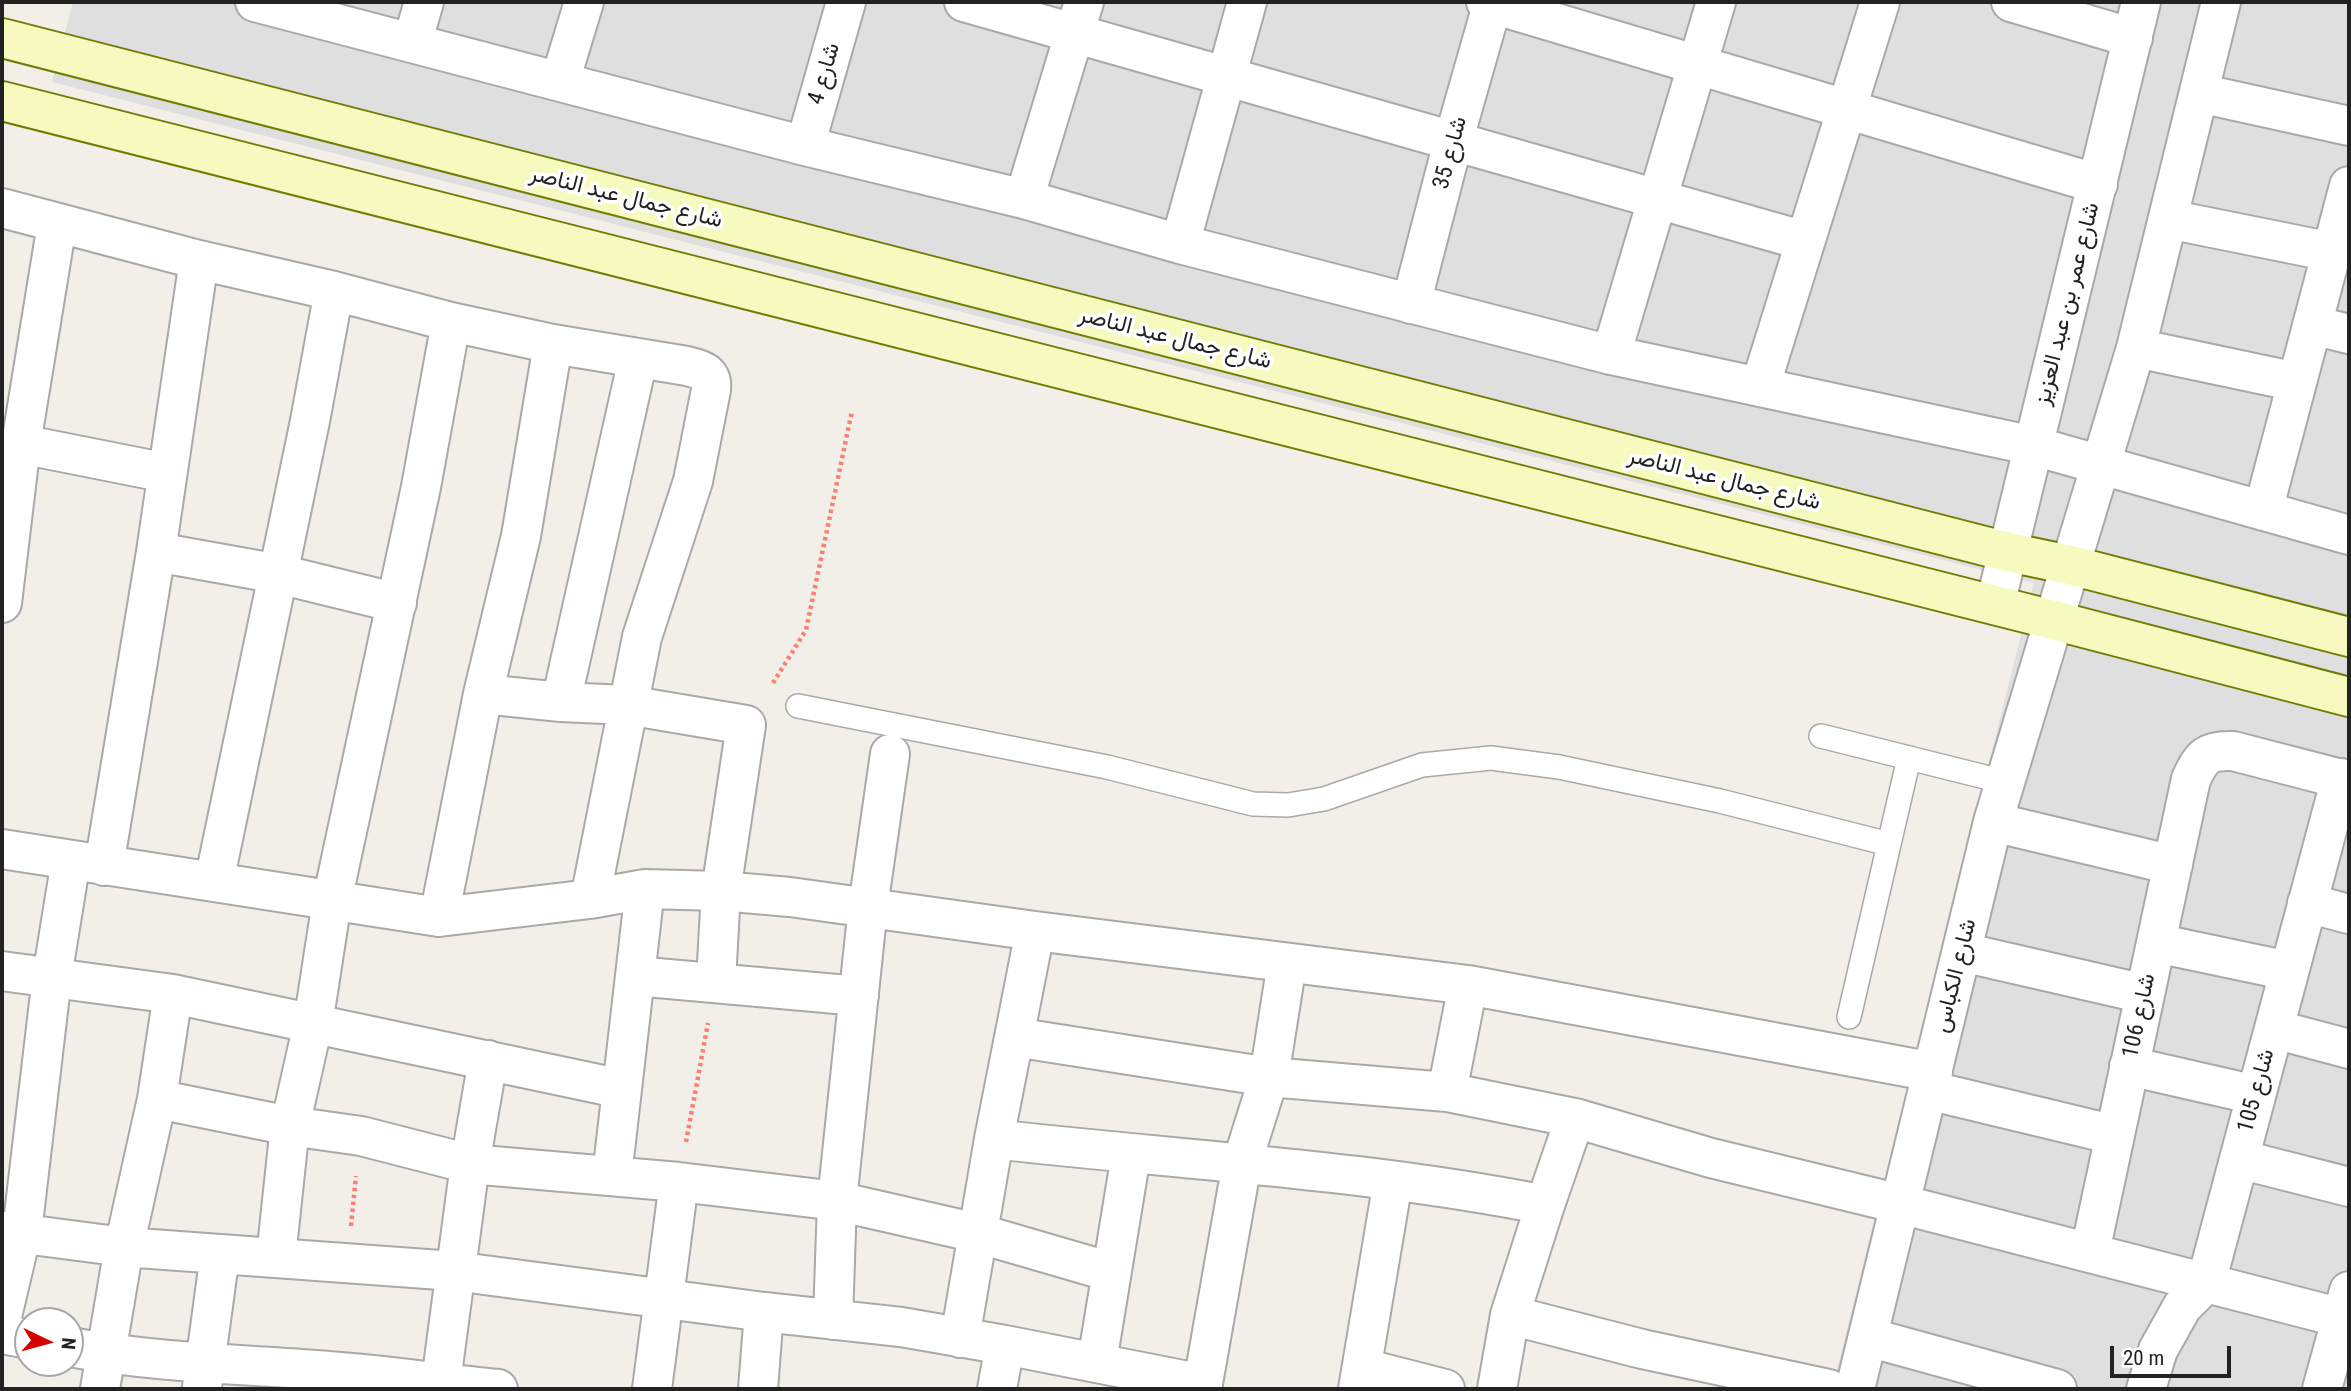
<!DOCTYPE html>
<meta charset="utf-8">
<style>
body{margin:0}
#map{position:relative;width:2351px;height:1391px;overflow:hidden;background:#f2efe9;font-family:"Roboto Condensed",sans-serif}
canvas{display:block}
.frame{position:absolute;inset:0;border:4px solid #222;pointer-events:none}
.north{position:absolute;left:14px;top:1307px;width:70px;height:70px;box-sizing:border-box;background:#fff;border:2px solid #a7a7a7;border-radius:50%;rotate:95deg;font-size:19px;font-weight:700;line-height:28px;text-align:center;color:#222}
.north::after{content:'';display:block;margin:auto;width:24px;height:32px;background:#d40000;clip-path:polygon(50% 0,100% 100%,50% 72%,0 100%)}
.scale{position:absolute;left:2110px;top:1346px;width:121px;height:32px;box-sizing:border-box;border:4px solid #222;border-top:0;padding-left:9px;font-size:21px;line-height:24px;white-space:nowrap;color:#222;-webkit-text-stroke:5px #fff;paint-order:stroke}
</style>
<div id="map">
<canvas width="2351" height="1391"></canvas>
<div class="frame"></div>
<div class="north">N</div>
<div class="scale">20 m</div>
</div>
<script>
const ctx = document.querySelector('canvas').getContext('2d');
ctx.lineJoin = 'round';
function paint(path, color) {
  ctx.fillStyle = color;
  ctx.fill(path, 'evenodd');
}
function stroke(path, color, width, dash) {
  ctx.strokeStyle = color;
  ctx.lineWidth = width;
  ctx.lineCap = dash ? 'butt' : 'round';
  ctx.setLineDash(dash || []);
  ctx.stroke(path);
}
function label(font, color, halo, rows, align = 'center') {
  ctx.font = font + ' "Roboto Condensed",Vazirmatn,sans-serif';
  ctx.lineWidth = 7;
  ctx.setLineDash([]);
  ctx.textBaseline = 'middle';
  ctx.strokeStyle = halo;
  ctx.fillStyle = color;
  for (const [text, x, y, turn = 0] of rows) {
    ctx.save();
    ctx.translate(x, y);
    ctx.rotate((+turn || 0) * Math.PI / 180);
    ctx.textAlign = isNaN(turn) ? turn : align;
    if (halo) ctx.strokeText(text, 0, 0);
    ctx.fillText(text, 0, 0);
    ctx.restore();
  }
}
const residential = new Path2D(`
 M73 2H2349V1389H1832L2034 583 52 82Z`);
const path = new Path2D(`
 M773 683 806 630 852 411
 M686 1142 708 1023
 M351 1226 356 1176`);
const service = new Path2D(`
 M798 706 1107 767 1253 804 1288 805 1324 799 1422 765 1491 758 1559 767 1720 801 1889 844
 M1821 736 2005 782
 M1849 1017 1909 758`);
const minor = new Path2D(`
 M255 2 805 146 1024 199 1180 244 1611 355 2034 446 2349 535
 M964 2 1805 241
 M1486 2 2098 184
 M2011 2 2133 38
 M412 43 424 2
 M560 81 584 2
 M2199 93 2349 126
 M805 146 846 2
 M1024 199 1084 2
 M2 208 199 260 334 291 451 322 553 344 687 366C702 370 713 372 711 390L693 481 642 637 590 899
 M2168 219 2332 252
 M1180 244 1247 2
 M199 260 156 552 279 574 397 603
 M1411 304 1453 142 1493 2
 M2312 325 2349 334
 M2136 348 2297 382
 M1611 355 1716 2
 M1760 387 1880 2
 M21 444 167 473
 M2263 511 2349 186
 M2 603 21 444 57 224
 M1995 605 2141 2
 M483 694 561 702 627 705 746 725 721 891 716 981
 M561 702 638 359
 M1993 822 2173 865
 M2 849 439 917 590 899 645 889 721 891 790 897 1035 931 1468 985 1933 1072
 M104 866 156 552
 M214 882 310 421 334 291
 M2307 903 2349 914
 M439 917 483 694 521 536 553 344
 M2156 943 2289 971
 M1962 952 2145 994
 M2 971 173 994 622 1089
 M635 976 859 996
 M2274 1029 2349 1049
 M1014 1037 1269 1077 1447 1092 1575 1118 1711 1158 1900 1204 2342 1318
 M2129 1066 2256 1095
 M1928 1090 2115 1135
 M1447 1092 1468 985
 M157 1099 290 1126 361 1136 470 1164 679 1182 837 1201 977 1233 1111 1272
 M994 1139C1178 1160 1363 1169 1545 1205
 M2239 1159 2349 1187
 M612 1176 645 889
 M2 1231 124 1247 454 1271 764 1312 901 1327 1005 1345 1203 1384
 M2090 1252 2191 779C2202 756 2207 750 2233 751L2349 781
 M276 1257 290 1126 313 1024 332 901 421 487 451 322
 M1510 1315 1642 1349 1829 1389
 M2 1316 22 1232 52 977 71 860
 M833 1320 837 1201 868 907 890 754
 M2 1334 28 1339
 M1868 1337 2057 1389
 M960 1338 994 1139 1035 931
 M70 1347C151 1362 233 1364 316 1370 376 1374 437 1383 498 1389
 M1097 1362 1131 1155
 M1363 1368 1445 1389
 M202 1387 220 1254
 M100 1389 124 1247 157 1099 173 994
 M440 1389 470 1164 488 1060
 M652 1389 679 1182
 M758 1389 764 1312
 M997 1389 1005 1345
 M1202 1389 1242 1163 1269 1077 1287 963
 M1358 1389 1393 1181
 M1497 1389 1510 1315 1545 1205 1575 1118
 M1855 1389 1993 822 2136 348 2221 2
 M2146 1389 2158 1350 2182 1307 2206 1283 2341 778
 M2322 1389 2349 1291`);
const secondary = new Path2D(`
 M2 38 2008 552 2070 565 2349 637
 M2 101 2053 620 2349 697`);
const streetNames = [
 ["شارع 4",825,74,-74],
 ["شارع 35",1451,153,-75],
 ["شارع جمال عبد الناصر",626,198,14],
 ["شارع عمر بن عبد العزيز",2068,304,-76],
 ["شارع جمال عبد الناصر",1175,339,14],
 ["شارع جمال عبد الناصر",1724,480,14],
 ["شارع الكباس",1956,976,-76],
 ["شارع 106",2140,1016,-78],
 ["شارع 105",2257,1091,-75]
];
paint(residential, '#e0dfdf');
stroke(service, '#a9a9a9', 26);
stroke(minor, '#a9a9a9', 42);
stroke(secondary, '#707d05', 42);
stroke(path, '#fa8072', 4.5, [3.5, 3.5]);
stroke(service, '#fff', 23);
stroke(minor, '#fff', 38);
stroke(secondary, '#f7fabf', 38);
label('23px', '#222', '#fff', streetNames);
</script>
